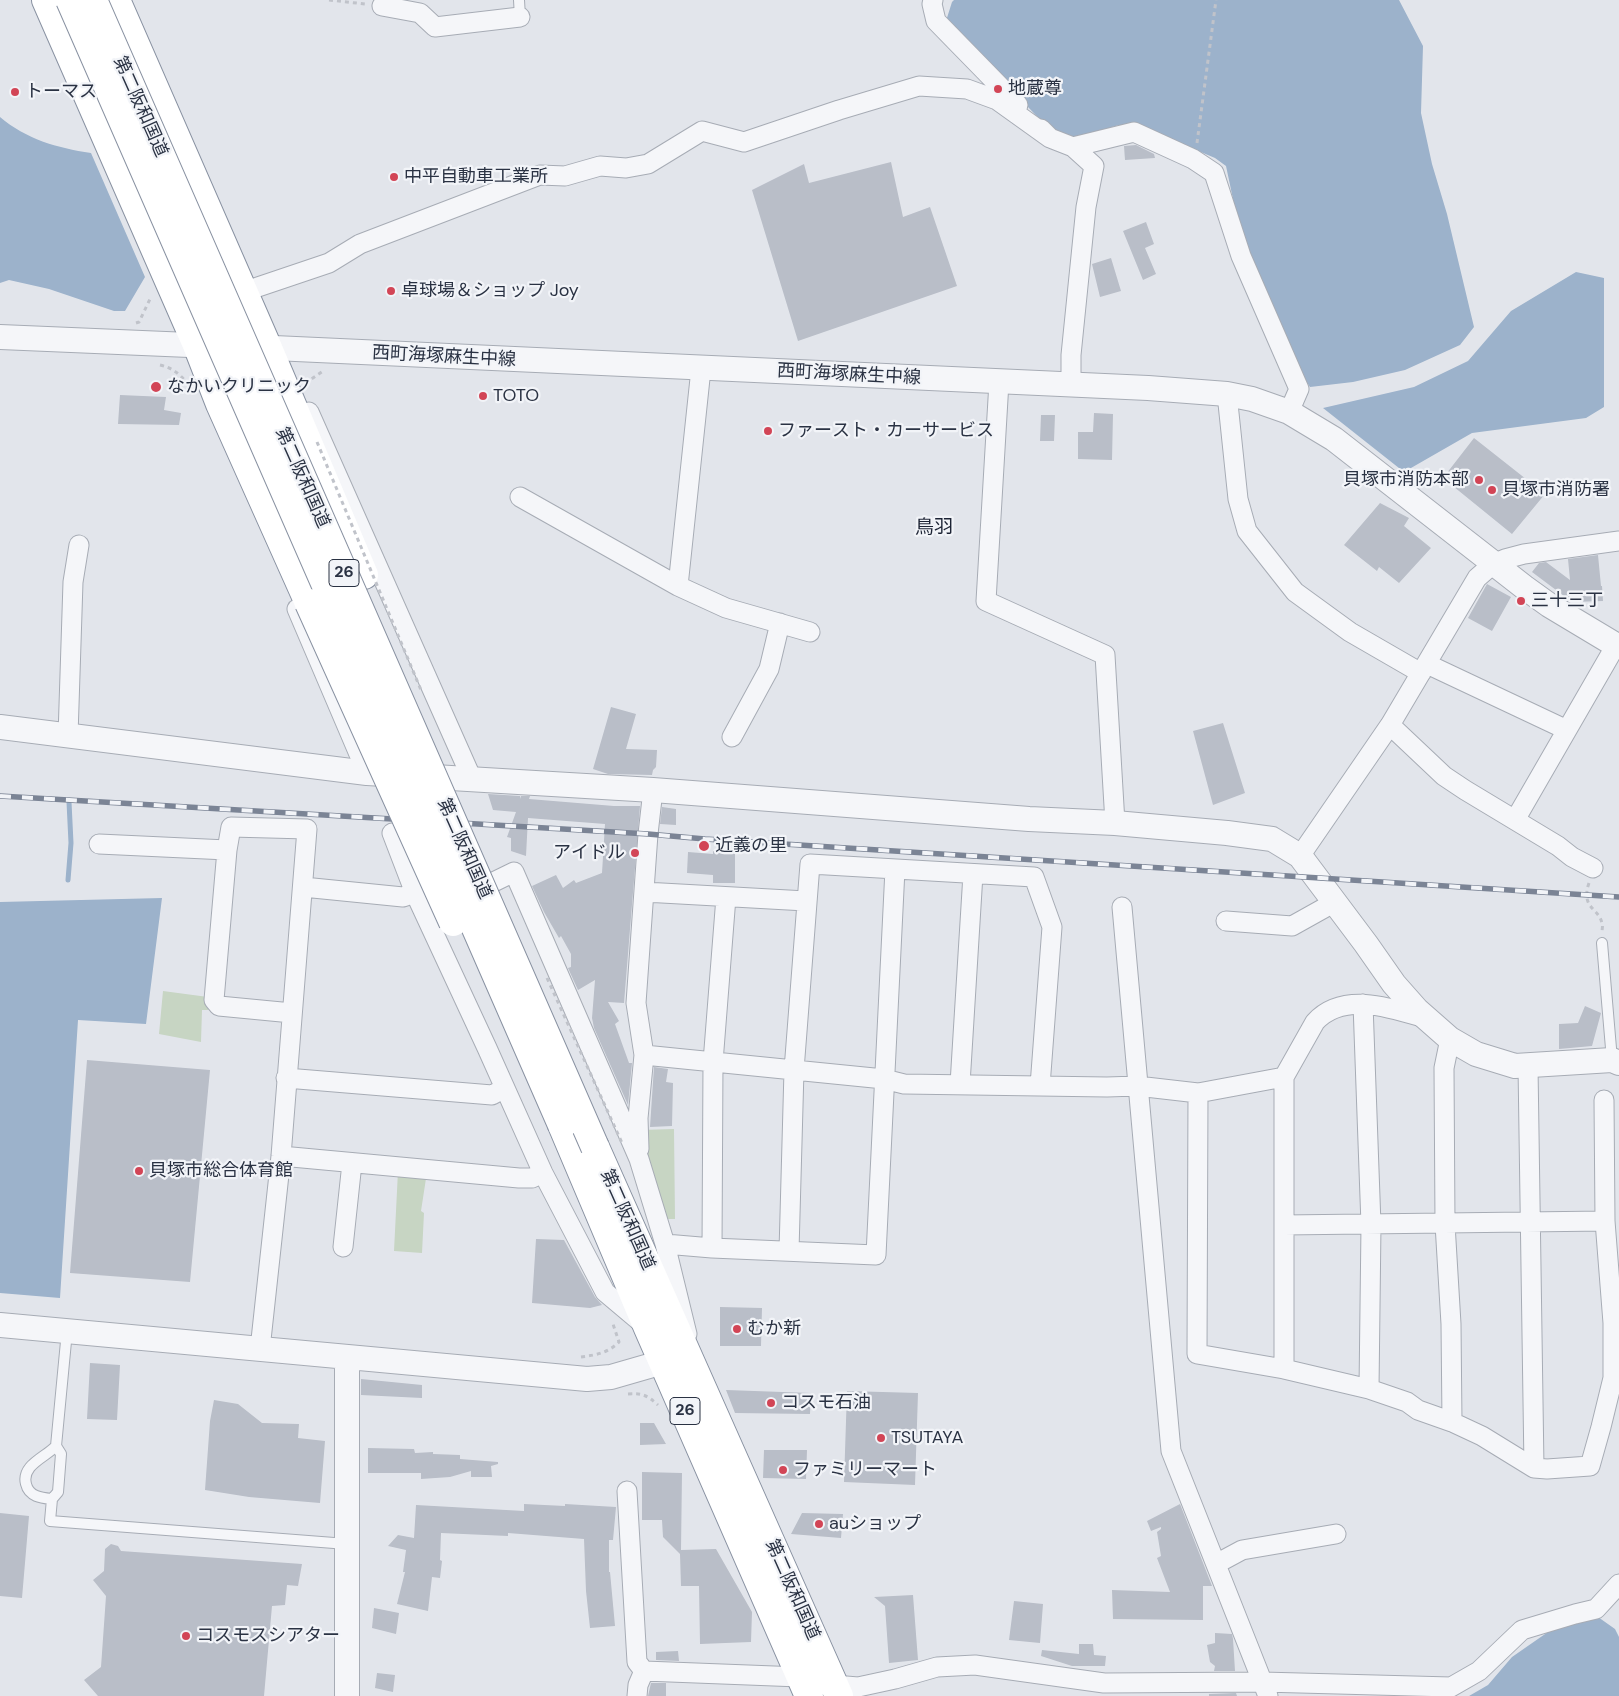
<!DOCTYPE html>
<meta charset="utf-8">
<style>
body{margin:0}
canvas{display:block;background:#e2e5eb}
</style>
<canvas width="1619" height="1696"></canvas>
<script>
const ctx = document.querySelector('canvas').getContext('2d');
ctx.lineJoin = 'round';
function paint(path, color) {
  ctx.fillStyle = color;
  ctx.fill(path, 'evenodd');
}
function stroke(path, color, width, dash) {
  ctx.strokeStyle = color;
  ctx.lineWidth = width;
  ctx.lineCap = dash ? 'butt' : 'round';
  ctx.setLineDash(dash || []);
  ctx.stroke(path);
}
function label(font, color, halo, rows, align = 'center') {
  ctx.font = font + ' "DM Sans","Noto Sans JP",sans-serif';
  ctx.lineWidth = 4.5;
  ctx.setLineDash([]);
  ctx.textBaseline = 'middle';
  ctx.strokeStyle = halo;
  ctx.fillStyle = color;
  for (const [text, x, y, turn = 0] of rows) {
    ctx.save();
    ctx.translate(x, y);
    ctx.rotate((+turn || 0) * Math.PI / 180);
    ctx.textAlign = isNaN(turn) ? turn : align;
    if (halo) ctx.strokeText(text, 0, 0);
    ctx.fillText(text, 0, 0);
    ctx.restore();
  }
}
const green = new Path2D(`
 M163 991 208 997V1010H202L201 1042 159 1034Z
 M674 1129 675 1219H661L640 1130Z
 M398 1171 427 1172 421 1211 424 1213 422 1253 394 1251Z`);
const water = new Path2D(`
 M954 0H1399L1423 46 1421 113 1432 164 1447 214 1474 327 1460 345 1405 370 1353 382 1310 387 1292 360 1243 246 1226 166 1215 158 1139 126 1119 125 1085 135 1069 137 1049 129 946 21 952 2Z
 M0 117C26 139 57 148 91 153L145 277 125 311H114L49 289 9 280 0 283Z
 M1576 272 1604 278V407L1586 418 1472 433 1404 472 1323 408 1414 387 1468 361 1511 311Z
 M162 898 146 1024 78 1020 60 1298 0 1293V902Z
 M1598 1617 1615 1629 1619 1637V1696H1469L1488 1685 1512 1657 1548 1632Z`);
const stream = new Path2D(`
 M68 880 71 843 69 802`);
const building = new Path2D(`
 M1136 145 1154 154 1155 158 1125 160 1124 146Z
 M891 162 903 217 930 207 957 286 798 341 752 190 804 164 809 183Z
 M1146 222 1154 244 1145 248 1156 274 1143 280 1123 231Z
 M1111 258 1121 291 1100 297 1092 264Z
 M120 395 166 397 164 410 181 413 179 425 118 424Z
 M1094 413 1113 414 1112 460 1078 459V432H1093Z
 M1041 415H1055L1054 441H1040Z
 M1474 438 1545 494 1512 534 1443 478Z
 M1380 503 1409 518 1404 526 1431 548 1399 583 1379 567 1377 571 1344 545Z
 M1598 555 1601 586H1602L1603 601 1572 602 1532 572 1539 563 1546 562 1570 580 1568 559Z
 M1487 584 1511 597 1492 631 1468 618Z
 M611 707 636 714 626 749 657 750 656 767 653 770 652 775 608 774 593 769Z
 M1223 723 1245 793 1213 805 1193 731Z
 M488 794 520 796V799L521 796H530L529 799 614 806H640L624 1003 608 1002 619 1021 615 1024 629 1063H632L628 1105 594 1028 592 1018 595 980 578 990 568 968 571 967V954L561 936 559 938 544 912 532 886 556 875 563 888 574 880 576 883 602 873 605 824 528 818 526 856 511 851V838L507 837 516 812 493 810Z
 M662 807 676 809V825L660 824Z
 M713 851 735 852V883H713V875L687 873 688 852 713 854Z
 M1585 1006 1601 1013 1592 1046 1559 1049V1024L1578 1023Z
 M87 1060 210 1070 190 1282 70 1273Z
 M654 1067 668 1069 666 1082 673 1083 672 1126 650 1127Z
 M536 1239 564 1240 595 1297 602 1305 590 1308 532 1303Z
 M720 1307 762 1308 761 1346H720Z
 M90 1363 120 1365 117 1420 87 1419Z
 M361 1379 422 1385V1398L361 1395Z
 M726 1390 811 1393 810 1414 735 1413Z
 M847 1391 918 1393 915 1485 844 1482Z
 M214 1400 238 1404 262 1423 299 1424 298 1438 325 1441 320 1503 249 1497 205 1490 210 1421Z
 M640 1423H654L666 1444 640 1445Z
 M368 1448 414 1449 415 1453 433 1452V1454L460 1455V1459L498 1462V1464L491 1466 492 1477H471V1471L450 1477 421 1479V1473H368Z
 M764 1450H807L806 1479 763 1478Z
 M642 1472 682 1473 681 1550 716 1549 752 1612 751 1642 700 1644 699 1586H681L680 1554 663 1537 662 1520H642Z
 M524 1504 565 1506V1504L616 1507 613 1540H609V1572H610L615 1626 590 1628 586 1591 584 1539 508 1533V1536L441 1533 440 1560 442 1561 440 1578 432 1577 428 1611 397 1604 405 1572H403L406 1550 388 1546 398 1535 414 1538 416 1505 524 1511Z
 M1180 1504 1212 1586H1203V1620L1113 1619 1112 1590 1170 1592 1157 1558 1161 1556 1157 1532 1161 1529V1527L1151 1531 1147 1521Z
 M0 1513 29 1516 22 1598 0 1596Z
 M802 1513 843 1514 841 1538 791 1534Z
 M111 1544 118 1546 121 1551 302 1564 298 1586 287 1585 285 1605 272 1606 264 1696H98L84 1680 101 1667 106 1596 93 1580 104 1571 105 1549Z
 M913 1595 918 1660 889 1663 885 1606 874 1597Z
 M1014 1601 1043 1604 1040 1643 1009 1640Z
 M374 1608 399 1613 396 1634 372 1628Z
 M1215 1633 1232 1634 1233 1639 1235 1671H1214L1215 1666 1210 1662 1207 1645 1215 1643Z
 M1079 1644H1093L1094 1655 1106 1656 1105 1666H1072L1041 1656 1042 1650 1079 1654Z
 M678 1651 679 1661 656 1660V1652Z
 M377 1673 395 1675 393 1692 375 1688Z
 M651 1683H666V1696H648Z
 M1236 1693 1237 1696H1209V1694Z`);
const path = new Path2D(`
 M329 0 365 4
 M1197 143 1216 0
 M136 323 139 322 151 297
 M160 365C172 368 179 373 187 383
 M308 384 307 382 323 371
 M1589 883C1580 909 1600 908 1602 924 1603 926 1602 929 1602 932
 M581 1357C596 1355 608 1353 619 1342L612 1321
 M628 1394C642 1393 647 1395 658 1405`);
const service = new Path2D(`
 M519 0 520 17
 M1602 943 1612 1060
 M56 1446 61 1454 58 1492 52 1499 50 1521 347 1544
 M52 1499C42 1498 29 1497 26 1484 21 1465 46 1457 56 1446L67 1331`);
const minor = new Path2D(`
 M933 0 932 4 936 21 1018 105
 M382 6 420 13 435 27 520 17
 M1041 129 1050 138 1073 147 1094 166 1086 207 1071 355V385
 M1073 147 1134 132 1193 159 1214 173 1241 256 1299 389 1289 412
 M243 292 329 263 360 244 540 175 565 176 600 166 626 168 648 164 702 131 744 142 839 110 919 86 967 89 997 100 1050 138
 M999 382 986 601 1105 655 1115 823
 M1227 394 1238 499 1247 531 1295 592 1350 632 1421 673
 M309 412 472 779
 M520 497 678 586 726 608 810 632
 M678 586 701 369
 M297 609 367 773
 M1427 664 1567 730
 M1390 725 1444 776 1465 790 1558 846 1572 857 1593 868
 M68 736 73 582 79 545
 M732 737 769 669 780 623
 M1515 820 1616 645
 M392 833 415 893 487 1048 543 1173 605 1292 643 1324
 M99 844 227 850
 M1300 856 1390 725 1477 578 1493 564 1505 559 1524 554 1619 541
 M303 887 403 897 415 893
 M644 892 806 901
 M1122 907 1171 1451 1268 1696
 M426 915 514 872 639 1159 665 1244 687 1334
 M1226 921 1292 926 1335 902
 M1363 1004 1371 1225 1369 1389
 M1450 1039 1444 1068 1445 1224 1451 1324 1452 1422
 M644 1055 884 1079 904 1084 1107 1087 1137 1086 1198 1093 1284 1077 1315 1022C1343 991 1392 1008 1425 1018
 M1528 1066 1534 1468
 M286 1078 492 1095 505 1088
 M960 1084 973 874
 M1198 1093 1197 1354 1284 1369 1369 1389 1407 1402 1418 1410 1452 1422 1482 1436 1534 1468 1547 1469 1590 1466 1601 1427 1613 1378V1323L1605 1221 1604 1100
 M639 1149 638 1118 644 1055 636 1003 648 834 653 790
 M281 1156 519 1178H532L543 1173
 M1284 1225 1605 1221
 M665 1244 712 1248 876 1255 895 869
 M343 1247 352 1163
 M712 1248 713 1062 726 897
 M789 1251 794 1070 810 864 1034 877 1052 927 1040 1086
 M260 1349 281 1156 307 829 231 827 227 850 214 1000 219 1006 292 1013
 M1284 1369V1077
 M627 1491 637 1662 644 1671 800 1677 834 1685 858 1687 895 1679 937 1667 975 1665 1104 1683 1262 1682 1451 1687 1479 1671 1522 1630 1575 1614 1596 1609 1619 1584
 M1216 1564 1242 1550 1336 1534
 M637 1696 638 1685 644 1671`);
const tertiary = new Path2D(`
 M0 337 213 346
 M252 347 1148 388 1227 394 1252 399 1289 412 1334 439 1524 587 1549 605 1619 647
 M0 727 367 773 653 790 1029 819 1115 823 1227 833 1272 839 1300 856 1366 944 1394 984 1417 1010 1450 1039 1476 1054 1515 1066 1612 1060 1619 1063
 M0 1325 587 1379 611 1377 663 1362 677 1351
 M347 1696V1358`);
const trunk = new Path2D(`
 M46 0 197 345 220 404 309 603
 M116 0 268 348 364 575
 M562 1125 648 1328 809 1696
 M595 1147 839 1696`);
const rail = new Path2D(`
 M0 796 648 834 705 839 1619 897`);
const pathBridge = new Path2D(`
 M317 442 421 690
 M547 978 622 1143`);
const trunkBridge = new Path2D(`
 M70 0 562 1125
 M93 0 595 1147
 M309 603 453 922`);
const markers = [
 [998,89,5,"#d24556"],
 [15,92,5,"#d24556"],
 [394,177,5,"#d24556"],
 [391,291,5,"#d24556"],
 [156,387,6,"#d24556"],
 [483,396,5,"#d24556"],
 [768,431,5,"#d24556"],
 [1479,480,5,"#d24556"],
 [1492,490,5,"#d24556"],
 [1521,601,5,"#d24556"],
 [704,846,6,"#d24556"],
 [635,853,5,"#d24556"],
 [139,1171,5,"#d24556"],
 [737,1329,5,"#d24556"],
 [771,1403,5,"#d24556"],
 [881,1438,5,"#d24556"],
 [783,1470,5,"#d24556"],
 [819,1524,5,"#d24556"],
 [186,1636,5,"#d24556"]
];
const shields = [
 [344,573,30],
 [685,1411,30]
];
const shieldNames = [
 ["26",344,573],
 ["26",685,1411]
];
const poiNames = [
 ["地蔵尊",1008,89],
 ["トーマス",25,92],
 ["中平自動車工業所",404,177],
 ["卓球場＆ショップ Joy",401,291],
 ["なかいクリニック",167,387],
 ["TOTO",493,396],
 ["ファースト・カーサービス",778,431],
 ["貝塚市消防本部",1469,480,"right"],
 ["貝塚市消防署",1502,490],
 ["三十三丁",1531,601],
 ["近義の里",715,846],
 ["アイドル",625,853,"right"],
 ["貝塚市総合体育館",149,1171],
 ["むか新",747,1329],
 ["コスモ石油",781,1403],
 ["TSUTAYA",891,1438],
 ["ファミリーマート",793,1470],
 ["auショップ",829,1524],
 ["コスモスシアター",196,1636]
];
const streetNames = [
 ["第二阪和国道",140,107,66],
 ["西町海塚麻生中線",444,357,3],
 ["西町海塚麻生中線",849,375,3],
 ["第二阪和国道",302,478,66],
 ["第二阪和国道",464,849,66],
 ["第二阪和国道",627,1220,66],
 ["第二阪和国道",792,1590,66]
];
const neighbourhoodNames = [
 ["鳥羽",934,528]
];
paint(green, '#c7d5c3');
paint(water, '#9cb2cb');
stroke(stream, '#9cb2cb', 5);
paint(building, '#b9bec8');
stroke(service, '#a7acb5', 12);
stroke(minor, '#a7acb5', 21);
stroke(tertiary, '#a7acb5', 26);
stroke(trunk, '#8992a2', 30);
stroke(path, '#c0c3ca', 3, [4, 4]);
stroke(service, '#f5f6f9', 10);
stroke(minor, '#f5f6f9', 19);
stroke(tertiary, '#f5f6f9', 24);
stroke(trunk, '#fff', 28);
stroke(rail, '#7b8495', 5.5);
stroke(rail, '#f2f4f8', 4, [11]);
stroke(trunkBridge, '#8992a2', 30, []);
stroke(pathBridge, '#c0c3ca', 3, [4, 4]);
stroke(trunkBridge, '#fff', 28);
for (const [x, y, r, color] of markers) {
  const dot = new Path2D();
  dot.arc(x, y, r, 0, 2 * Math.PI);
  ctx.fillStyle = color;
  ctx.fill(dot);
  stroke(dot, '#f2f4f8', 2);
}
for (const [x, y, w] of shields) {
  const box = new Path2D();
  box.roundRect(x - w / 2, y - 13.5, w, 27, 4);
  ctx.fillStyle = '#f2f4f8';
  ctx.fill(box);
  stroke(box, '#2a3243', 1);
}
label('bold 16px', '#2a3243', null, shieldNames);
label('18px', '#2a3243', '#f2f4f8', poiNames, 'left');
label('18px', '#2a3243', '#f2f4f8', streetNames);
label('19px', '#1c2334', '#f2f4f8', neighbourhoodNames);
</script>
